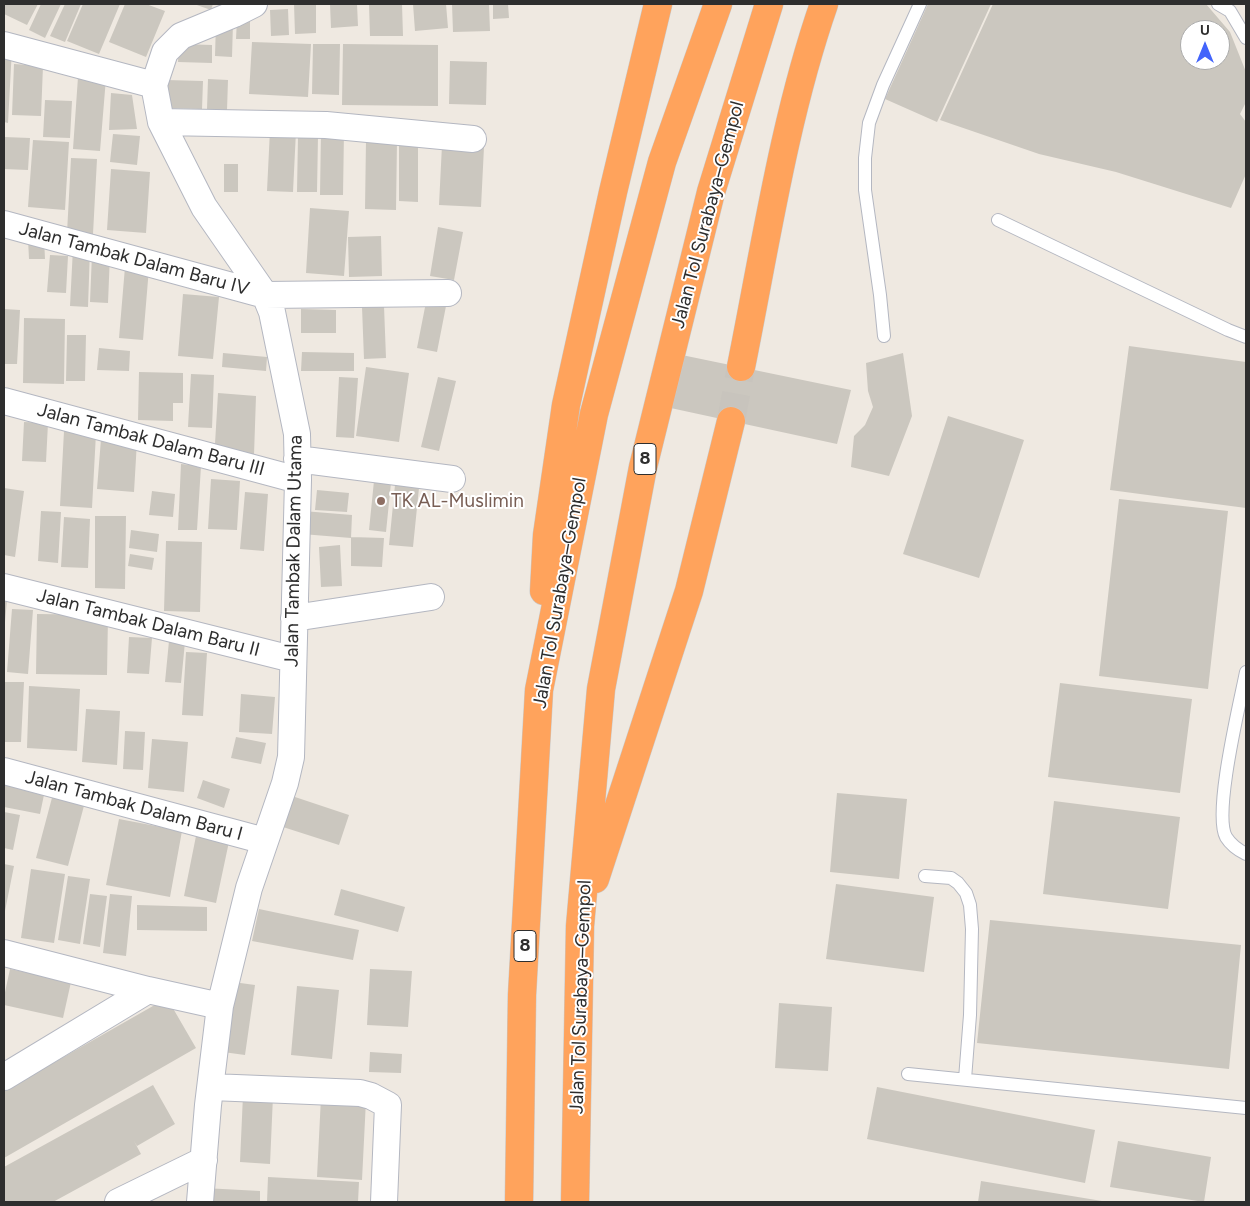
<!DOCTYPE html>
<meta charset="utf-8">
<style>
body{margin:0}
#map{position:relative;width:1250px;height:1206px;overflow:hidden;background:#efe9e1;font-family:Figtree,sans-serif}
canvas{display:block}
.frame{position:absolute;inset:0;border:5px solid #2e2e2e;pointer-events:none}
.north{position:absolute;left:1180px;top:20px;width:50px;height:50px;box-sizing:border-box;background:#fff;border:1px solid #ababab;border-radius:50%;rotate:0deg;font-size:14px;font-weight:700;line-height:20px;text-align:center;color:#2e2e2e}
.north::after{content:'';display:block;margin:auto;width:18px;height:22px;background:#4264fb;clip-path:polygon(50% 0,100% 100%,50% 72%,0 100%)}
</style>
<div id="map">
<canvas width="1250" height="1206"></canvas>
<div class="frame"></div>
<div class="north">U</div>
</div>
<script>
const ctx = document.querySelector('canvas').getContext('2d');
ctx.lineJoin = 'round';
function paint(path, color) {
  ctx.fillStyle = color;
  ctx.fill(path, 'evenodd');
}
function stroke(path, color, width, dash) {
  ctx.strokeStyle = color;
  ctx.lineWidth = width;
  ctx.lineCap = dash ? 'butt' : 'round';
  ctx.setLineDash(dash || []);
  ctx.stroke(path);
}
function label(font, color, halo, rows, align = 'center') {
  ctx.font = font + ' Figtree,sans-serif';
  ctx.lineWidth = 4;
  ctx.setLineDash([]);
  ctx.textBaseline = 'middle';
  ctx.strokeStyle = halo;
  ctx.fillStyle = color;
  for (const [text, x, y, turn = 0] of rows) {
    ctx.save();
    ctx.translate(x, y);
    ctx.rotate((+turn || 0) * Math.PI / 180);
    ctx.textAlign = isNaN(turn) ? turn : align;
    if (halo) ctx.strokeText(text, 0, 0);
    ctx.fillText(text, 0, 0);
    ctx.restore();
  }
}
const building = new Path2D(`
 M4 4H38L27 25 4 14Z
 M41 4H61L45 38 29 30Z
 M65 4H81L65 42 50 36Z
 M83 4H120L99 54 67 41Z
 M125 4H146L165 11 146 57 109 42Z
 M194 4H213L211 10Z
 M294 4H316V33L295 34Z
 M330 4H357L358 26 331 28Z
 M369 4H402L403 36H370Z
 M413 4H446L448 28 415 31Z
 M452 4H489L490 31 453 32Z
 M493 4H508L509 18 493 19Z
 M928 4H991L937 122 885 99Z
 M993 4H1206L1230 32 1246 72V102L1240 114 1246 122V174L1231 208 1116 172 1039 154 940 120ZM1190 30H1220V60H1190Z
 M288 9 289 35 271 36 270 10Z
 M237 19H250V39H236Z
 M216 22 233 23 232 57 215 56Z
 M252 42 311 44 308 97 249 94Z
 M179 44 212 45V63L178 62Z
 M313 44H340L339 95 312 94Z
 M343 44 438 45V106L342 105Z
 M4 47 12 48 8 123 4 122Z
 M450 61 487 62 486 105 449 104Z
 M14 64 43 66 41 116 12 115Z
 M78 77 106 78 100 151 73 149Z
 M208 79 228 80 227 110 207 109Z
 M166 80 203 81 202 109 166 108Z
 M111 93 132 95 137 129 109 130Z
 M45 100 72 101 70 138 43 137Z
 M270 130 296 131 293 192 267 191Z
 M321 131H344L343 195H320Z
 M113 134 140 136 137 165 110 162Z
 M298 136H318L317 192H297Z
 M4 137 30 138 28 170 4 169Z
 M33 140 69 142 65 210 28 207Z
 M366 140H397L396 210 365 209Z
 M399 144H418V202L399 201Z
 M442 145 484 147 481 207 439 205Z
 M71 158 97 159 93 234 67 233Z
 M224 164H238V192H224Z
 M111 169 150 172 146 233 107 230Z
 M310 208 349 211 344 276 306 273Z
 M438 227 463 232 454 280 430 276Z
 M381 236 382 276 349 277 348 237Z
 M44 238 45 259H29L28 239Z
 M73 248 90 249 88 307 70 306Z
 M92 254H110L108 303 90 302Z
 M50 255 68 256 66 293 47 292Z
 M125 267 149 268 143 340 119 338Z
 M183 294 219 297 213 359 178 356Z
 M427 297 447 301 437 352 417 348Z
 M384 306 386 358 364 359 362 307Z
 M4 309 20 310 17 364H4Z
 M301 309 336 310V333H301Z
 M24 318 65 319 64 384 23 383Z
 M67 335H86L85 381H66Z
 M1129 346 1246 362V508L1110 490Z
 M99 348 130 351 129 371 97 370Z
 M302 352 354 353V371H301Z
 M223 353 267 357 266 371 222 367Z
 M903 353 912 416 889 476 851 467 854 436 865 425 873 407 868 391 866 363Z
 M677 354 851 390 837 444 666 407Z
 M366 367 409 373 399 442 356 436Z
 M139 372 183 373V403H173V421L138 420Z
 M191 374 214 375 212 428 188 427Z
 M339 377 358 378 354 438 336 437Z
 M438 377 456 381 439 451 421 447Z
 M218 393 256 396 254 455 215 444Z
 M948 416 1024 440 979 578 903 554Z
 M24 422 48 423 46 462 22 461Z
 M64 431 96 433 92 508 60 506Z
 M101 439 137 441 134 492 97 489Z
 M181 464 201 466 197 530H178Z
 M375 471 392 473 386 532 369 530Z
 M396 475 420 478 413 547 389 545Z
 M211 479 240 481 237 530 208 529Z
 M4 488 24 491 15 557 4 555Z
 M317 490 349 493 347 512 315 510Z
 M152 491 175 494 173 517 149 515Z
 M245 492 268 494 264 551 240 549Z
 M1119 499 1228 511 1208 689 1099 676Z
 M41 511 61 512 58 563 38 561Z
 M303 511 352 515 351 538 302 534Z
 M95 516H126L125 589 95 588Z
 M64 517 90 519 88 568 61 567Z
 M131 530 159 534 157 552 129 548Z
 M351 537 384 538 382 567 351 566Z
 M166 541 202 542 200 612 164 611Z
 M340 545 342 586 321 587 319 547Z
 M130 554 154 558 152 570 128 566Z
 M4 600H7L5 622H4Z
 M12 609 33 610 28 674 7 672Z
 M37 614 108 615 107 675 36 674Z
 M129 637 152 638 149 674 127 673Z
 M169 641 185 642 181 683 165 682Z
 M186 652 207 653 203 716 182 715Z
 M4 682H24L21 742H4Z
 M1060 683 1192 699 1180 793 1048 777Z
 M29 686 80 689 77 751 27 748Z
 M241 694 275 697 272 734 239 732Z
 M86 709 120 711 117 765 82 762Z
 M125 731 145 732 143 770 123 769Z
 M236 737 266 743 261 764 231 758Z
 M152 739 188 742 184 792 148 788Z
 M203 780 230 789 224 808 197 798Z
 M4 782 45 790 40 814 4 807Z
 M837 793 907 799 899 879 830 872Z
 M53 794 85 802 68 866 36 858Z
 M292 796 349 815 339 845 283 827Z
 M1054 801 1180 817 1168 909 1043 894Z
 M4 812 20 815 13 850 4 848Z
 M119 819 182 831 170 897 106 885Z
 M197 831 230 837 216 903 184 896Z
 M4 864 14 866 5 911H4Z
 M31 869 65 874 54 943 21 938Z
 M68 876 90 879 80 944 58 940Z
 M836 884 934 897 924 972 826 959Z
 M341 889 405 907 398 932 334 915Z
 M90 894 107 896 100 947 83 944Z
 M110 894 132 896 126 956 103 953Z
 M137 905 207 907V931L137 930Z
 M259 909 359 930 353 960 252 941Z
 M990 920 1241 945 1229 1069 977 1043Z
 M10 969 71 982 63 1018 4 1005V997Z
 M370 969 412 971 408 1027 367 1025Z
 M233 982 255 985 245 1055 223 1052Z
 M297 986 339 990 332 1059 291 1055Z
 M167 998 196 1048 4 1158V1091Z
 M779 1003 832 1007 828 1071 775 1068Z
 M370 1052 402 1054 401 1073 369 1072Z
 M153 1085 175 1124 137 1146 134 1141 141 1154 53 1202H4V1167Z
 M877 1087 1095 1130 1085 1183 867 1139Z
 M243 1095 273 1096 270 1164 240 1162Z
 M321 1097 366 1100 362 1180 317 1177Z
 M1118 1141 1211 1157 1204 1202 1110 1187Z
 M268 1177 359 1182 358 1202H267Z
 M981 1181 1102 1201V1202H978Z
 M204 1188 260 1191V1202H203Z`);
const highwayTunnel = new Path2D(`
 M731 421 741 367`);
const lane = new Path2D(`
 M1218 4 1230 11 1246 38
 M998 220 1228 330 1246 337
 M884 336 880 295 865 190V158L869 123 883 85 920 4
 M1246 672C1240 703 1213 813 1226 837 1231 845 1238 850 1246 854
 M925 876 951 878 958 883 966 893 970 905 972 929 970 1015 965 1079
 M908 1074 1246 1108`);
const street = new Path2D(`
 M4 45 154 85
 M161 122 326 125 473 139
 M4 224 265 295 448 293
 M4 401 298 480
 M297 459 452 479
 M4 587 292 659
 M294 618 431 597
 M4 771 265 841
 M4 953 148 990
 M4 1077 148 990 220 1006
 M211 1087 360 1093 371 1096 388 1105 384 1202
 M118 1202 204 1160
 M200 1202 208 1105 220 1006 249 888 285 783 291 757 298 480 297 434 272 312 265 295 204 207 161 122 154 85 165 52 181 36 234 14 254 4`);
const highway = new Path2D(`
 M741 367C765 248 784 119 824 4
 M544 591 547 535 566 405 613 192 658 4
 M595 879 689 591 731 421
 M519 1202 522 995 539 690 594 414 662 162 718 4
 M575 1202 580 926 601 689 643 467 711 192 769 4`);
const markers = [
 [381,501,5,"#8d6e63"]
];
const shields = [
 [645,459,22],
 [525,946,22]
];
const shieldNames = [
 ["8",645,459],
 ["8",525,946]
];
const streetNames = [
 ["Jalan Tol Surabaya–Gempol",708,215,-75],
 ["Jalan Tambak Dalam Baru IV",134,259,15],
 ["Jalan Tambak Dalam Baru III",151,440,15],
 ["Jalan Tambak Dalam Utama",294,551,-89],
 ["Jalan Tol Surabaya–Gempol",560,593,-80],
 ["Jalan Tambak Dalam Baru II",148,623,14],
 ["Jalan Tambak Dalam Baru I",134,806,15],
 ["Jalan Tol Surabaya–Gempol",581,997,-88]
];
const educationNames = [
 ["TK AL-Muslimin",391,501]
];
paint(building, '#cbc7bf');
stroke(highwayTunnel, '#c8c4bd', 28, [28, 14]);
stroke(lane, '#b4b7c1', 14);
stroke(street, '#b4b7c1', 28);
stroke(highway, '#c9c9c9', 29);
stroke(lane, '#fff', 12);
stroke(street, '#fff', 26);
stroke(highway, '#ffa35c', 28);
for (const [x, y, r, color] of markers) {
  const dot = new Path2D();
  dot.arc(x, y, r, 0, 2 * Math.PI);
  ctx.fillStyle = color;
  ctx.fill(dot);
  stroke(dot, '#fff', 2);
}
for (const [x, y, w] of shields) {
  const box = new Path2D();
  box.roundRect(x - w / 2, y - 15.5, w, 31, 4);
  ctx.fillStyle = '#fff';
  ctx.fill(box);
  stroke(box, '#2e2e2e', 1);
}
label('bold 18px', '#2e2e2e', null, shieldNames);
label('19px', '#2e2e2e', '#fff', streetNames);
label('19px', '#785e54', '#fff', educationNames, 'left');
</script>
